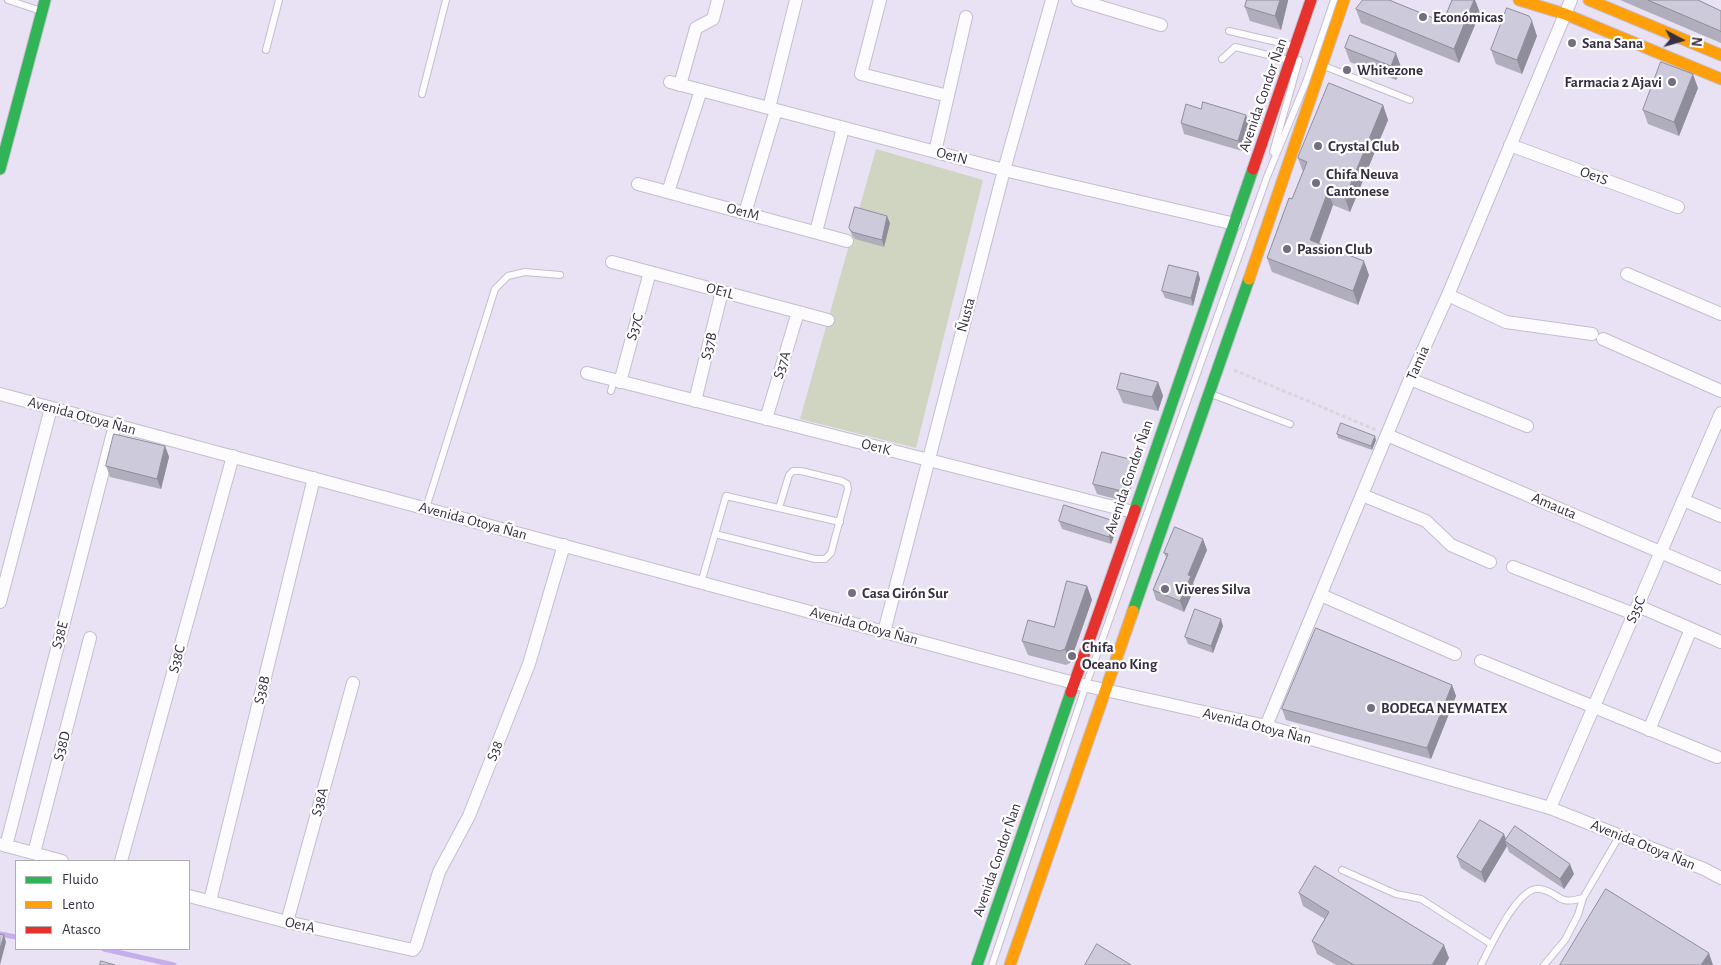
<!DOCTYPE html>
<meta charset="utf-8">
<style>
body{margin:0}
#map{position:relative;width:1721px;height:965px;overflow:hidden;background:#e8e2f4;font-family:"Alegreya Sans",sans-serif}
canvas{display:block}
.legend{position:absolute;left:15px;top:860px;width:175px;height:90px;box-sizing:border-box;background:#fff;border:1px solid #afacb4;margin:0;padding:6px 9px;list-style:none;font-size:15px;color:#372f43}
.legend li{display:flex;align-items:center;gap:10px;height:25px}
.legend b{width:25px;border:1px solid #afacb4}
.north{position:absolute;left:1656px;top:15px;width:50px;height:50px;-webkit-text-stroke:4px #fff;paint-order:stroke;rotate:96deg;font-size:14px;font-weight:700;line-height:20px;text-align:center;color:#372f43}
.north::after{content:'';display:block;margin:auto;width:18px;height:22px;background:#372f43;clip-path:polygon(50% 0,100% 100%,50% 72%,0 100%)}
</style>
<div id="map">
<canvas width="1721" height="965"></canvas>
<ul class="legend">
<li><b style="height:6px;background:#30b455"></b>Fluido</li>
<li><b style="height:6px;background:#ff9f0a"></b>Lento</li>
<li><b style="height:6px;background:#e5322d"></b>Atasco</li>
</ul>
<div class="north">N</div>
</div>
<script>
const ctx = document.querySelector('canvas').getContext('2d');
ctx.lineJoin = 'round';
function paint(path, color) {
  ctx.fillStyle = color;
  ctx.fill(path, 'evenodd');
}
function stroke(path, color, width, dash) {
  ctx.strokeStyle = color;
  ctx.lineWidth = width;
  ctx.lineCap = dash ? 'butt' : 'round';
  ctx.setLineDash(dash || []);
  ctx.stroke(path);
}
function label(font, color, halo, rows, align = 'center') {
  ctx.font = font + ' "Alegreya Sans",sans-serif';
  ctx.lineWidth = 4.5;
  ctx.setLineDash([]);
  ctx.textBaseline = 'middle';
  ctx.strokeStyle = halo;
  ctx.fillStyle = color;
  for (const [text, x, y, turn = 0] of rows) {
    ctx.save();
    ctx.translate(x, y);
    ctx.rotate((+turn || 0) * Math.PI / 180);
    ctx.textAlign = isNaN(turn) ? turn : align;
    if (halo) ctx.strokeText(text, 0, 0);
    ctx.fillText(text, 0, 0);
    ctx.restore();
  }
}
const green = new Path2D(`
 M876 149 983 180 916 448 800 419Z`);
const stream = new Path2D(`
 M0 934 16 937
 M104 949 174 965`);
const path = new Path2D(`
 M1234 370 1376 430`);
const lane = new Path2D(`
 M8 0 41 11
 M1229 31 1294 46
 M266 50 279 0
 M1222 59 1235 47 1289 60
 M1324 66 1410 100
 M422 94 446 0
 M1273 152 1299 60
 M611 391 614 380
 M1211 394 1290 424
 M426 508 495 289 508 276 525 272 560 275
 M715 534 815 559H825L831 553 848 489 847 484 842 481 801 471H793L789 475 779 508
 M701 583 726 496 840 522
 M1342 870 1396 894 1421 899 1491 944
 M992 965 1086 685 1267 177 1306 82 1334 0
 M1481 965C1490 948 1518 885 1540 889 1562 893 1555 906 1583 898
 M1544 965 1565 940 1578 915 1583 898 1620 835`);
const street = new Path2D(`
 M880 0 861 74 948 96
 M1078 0 1161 25
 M670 82 1004 170 1235 224
 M680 85 696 28 713 19 718 0
 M769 108 796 0
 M1510 145 1678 207
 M935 152 966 17
 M638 184 847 241
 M668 192 701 90
 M745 213 776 110
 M816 232 843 128
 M612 262 828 320
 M1627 274 1721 314
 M1448 295 1506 322 1592 334
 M1603 339 1721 391
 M587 373 1133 512
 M1410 379 1527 426
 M620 382 650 272
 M0 394 1074 683 1266 726 1550 808 1704 869 1721 878
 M695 401 722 291
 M766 419 798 312
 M1387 435 1721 578
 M1362 495 1426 521 1451 545 1490 562
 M1683 500 1721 516
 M1513 567 1634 614
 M1321 595 1455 654
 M0 602 51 408
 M1638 606 1721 642
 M884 632 1004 170 1052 0
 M1481 661 1717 757
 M1266 726 1410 379 1448 295 1571 0
 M1649 730 1691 629
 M1550 808 1721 413
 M0 844 62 861
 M6 846 115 425
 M34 853 90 638
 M121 861 233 456
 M189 896 287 922 413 950 416 946 439 872 469 816 529 664 564 545
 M210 901 314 478
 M287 922 353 683`);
const fast = new Path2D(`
 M0 169 45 0
 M1135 510 1253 169
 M1133 611 1249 279
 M977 965 1071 692`);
const slow = new Path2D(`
 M1519 0 1565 14 1721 79
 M1589 0 1721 55
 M1249 279 1344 0
 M1010 965 1133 611`);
const jam = new Path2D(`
 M1253 169 1311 0
 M1071 692 1135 510`);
const wall = new Path2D(`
 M1247 0H1288L1281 30 1250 21 1245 7Z
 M1452 0H1475L1480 13 1459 63 1361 23 1356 9 1443 22Z
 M1620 0H1698L1721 11V43Z
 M1537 36 1522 74 1496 64 1491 50Z
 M1345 48 1401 67 1396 80 1350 62Z
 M1698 88 1679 136 1648 124 1643 110Z
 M1383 105 1388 120 1350 212 1333 205 1319 244 1369 275 1358 305 1272 272 1267 258 1303 172 1298 158Z
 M1246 115 1249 126 1242 151 1184 134 1181 123Z
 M890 223 884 247 855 239 852 235 849 228Z
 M1198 272 1200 279 1193 306 1165 298 1162 291Z
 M1158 382 1163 396 1158 411 1123 403 1117 389Z
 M1337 434 1376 440 1372 450 1338 438Z
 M165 446 169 457 161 489 110 477 106 466Z
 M1137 471 1126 502 1097 494 1093 484Z
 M1059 521H1114L1117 528 1111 544 1062 529Z
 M1207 550 1193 583 1195 587 1184 612 1156 600 1153 590 1166 557 1164 553Z
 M1087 586 1092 600 1070 663 1066 665 1028 655 1022 641 1054 627Z
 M1223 626 1213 653 1188 644 1185 637Z
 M1452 685 1456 696 1431 759 1286 720 1282 709Z
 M1506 840 1574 874 1564 889 1509 852 1507 846 1485 883 1461 868 1457 857Z
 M1299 893 1449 958 1445 965H1336L1317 954 1312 941 1325 919 1303 906Z`);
const shadedWall = new Path2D(`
 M1280 0H1288V1L1281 30 1275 16Z
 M1474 0H1475L1480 13 1459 63 1454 49Z
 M1532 21 1537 36 1522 74 1517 60Z
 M1396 53 1401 67 1396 80 1391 66Z
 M1693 74 1698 88 1679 136 1674 122Z
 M1383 105 1388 120 1350 212 1345 198Z
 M1246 115 1249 126 1242 151 1238 141Z
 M1328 191 1333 205 1315 254 1310 240Z
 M887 216 890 223 884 247 882 240Z
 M1364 261 1369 275 1358 305 1353 291Z
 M1198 272 1200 279 1193 306 1191 298Z
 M1158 382 1163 396 1158 411 1152 397Z
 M1375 436 1376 440 1372 450 1371 446Z
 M165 446 169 457 161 489 157 479Z
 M1133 460 1137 471 1126 502 1122 491Z
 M1114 521 1117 528 1111 544 1109 537Z
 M1203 539 1207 550 1193 583 1195 587 1184 612 1180 601 1188 575Z
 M1087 586 1092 600 1070 663 1065 649Z
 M1221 619 1223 626 1213 653 1211 646Z
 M1452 685 1456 696 1431 759 1427 748Z
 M1504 834 1507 842 1505 841 1507 846 1485 883 1481 872Z
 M1570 864 1574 874 1564 889 1560 879Z
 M4 935 6 942 0 965V949Z
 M1444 945 1449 958 1445 965H1432Z
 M1709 953 1713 965H1701Z`);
const building = new Path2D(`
 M1247 0H1280L1275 16 1245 7Z
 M1363 0H1389L1443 22 1452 0H1474L1454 49 1356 9Z
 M1648 0H1698L1721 11V32L1720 31Z
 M1507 8 1529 16 1532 21 1517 60 1491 50Z
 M1350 35 1396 53 1391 66 1345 48Z
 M1661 62 1693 74 1674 122 1643 110Z
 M1329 83 1383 105 1345 198 1328 191 1310 240 1364 261 1353 291 1267 258 1289 198 1292 199 1307 162 1298 158Z
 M1203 102 1246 115 1238 141 1181 123 1186 104 1201 109Z
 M855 207 887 216 882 240 852 232 849 228Z
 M1169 265 1198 272 1191 298 1162 291Z
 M1121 373 1158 382 1152 397 1117 389Z
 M1341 423 1375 436 1371 446 1337 434Z
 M114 434 165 446 157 479 106 466Z
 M1102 452 1133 460 1122 491 1093 484Z
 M1064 505 1114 521 1109 537 1059 521Z
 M1175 527 1203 539 1188 575 1191 576 1180 601 1153 590 1168 554 1164 553Z
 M1067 581 1087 586 1065 649 1060 651 1022 641 1028 620 1054 627Z
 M1195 609 1221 619 1211 646 1185 637Z
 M1316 628 1452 685 1427 748 1282 709Z
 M1480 820 1504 834 1481 872 1457 857Z
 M1515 826 1570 864 1560 879 1505 841Z
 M1315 866 1444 945 1432 965H1354L1312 941 1329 912 1299 893Z
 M1606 889 1709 953 1701 965H1560Z
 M0 934 4 935 0 949Z
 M1097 944 1131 965H1085Z
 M101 961 115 965H100Z`);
const markers = [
 [1423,17,5,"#756e81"],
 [1572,43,5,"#756e81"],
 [1347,70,5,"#756e81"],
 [1672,82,5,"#756e81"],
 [1318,146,5,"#756e81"],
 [1316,183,5,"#756e81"],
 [1287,249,5,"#756e81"],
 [1165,589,5,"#756e81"],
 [852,593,5,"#756e81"],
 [1072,656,5,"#756e81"],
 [1371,708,5,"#756e81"]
];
const poiNames = [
 ["Económicas",1433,17],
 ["Sana Sana",1582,43],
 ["Whitezone",1357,70],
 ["Farmacia 2 Ajavi",1662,82,"right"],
 ["Crystal Club",1328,146],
 ["Chifa Neuva",1326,174],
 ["Cantonese",1326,191],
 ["Passion Club",1297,249],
 ["Viveres Silva",1175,589],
 ["Casa Girón Sur",862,593],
 ["Chifa",1082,647],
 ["Oceano King",1082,664],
 ["BODEGA NEYMATEX",1381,708]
];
const streetNames = [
 ["Avenida Condor Ñan",1263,95,-71],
 ["Oe1N",952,156,15],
 ["Oe1S",1594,176,20],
 ["Oe1M",743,212,15],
 ["OE1L",720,291,15],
 ["Ñusta",966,315,-75],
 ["S37C",635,327,-74],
 ["S37B",709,346,-76],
 ["Tamia",1418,363,-66],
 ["S37A",782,365,-73],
 ["Avenida Otoya Ñan",82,416,15],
 ["Oe1K",876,447,14],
 ["Avenida Condor Ñan",1129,477,-71],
 ["Amauta",1554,506,23],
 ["Avenida Otoya Ñan",473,521,15],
 ["S35C",1636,610,-67],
 ["Avenida Otoya Ñan",864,626,15],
 ["S38E",60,635,-75],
 ["S38C",177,659,-75],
 ["S38B",262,690,-76],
 ["Avenida Otoya Ñan",1257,726,14],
 ["S38D",62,746,-75],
 ["S38",495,751,-69],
 ["S38A",320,802,-75],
 ["Avenida Otoya Ñan",1643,845,22],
 ["Avenida Condor Ñan",997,860,-71],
 ["Oe1A",300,925,13]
];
paint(green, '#d0d5c2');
stroke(stream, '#c5aeea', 5);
stroke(lane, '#c4becf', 8);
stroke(street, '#c4becf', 14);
stroke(fast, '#c4becf', 13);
stroke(slow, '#c4becf', 13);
stroke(jam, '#c4becf', 13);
stroke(path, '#d8d6dc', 3, [4, 2.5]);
stroke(lane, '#fcfbfd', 6);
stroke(street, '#fcfbfd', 12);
stroke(fast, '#30b455', 11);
stroke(slow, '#ff9f0a', 11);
stroke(jam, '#e5322d', 11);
paint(wall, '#b0aebd');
paint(shadedWall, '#908d9a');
paint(building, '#cdcadc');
stroke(building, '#908d9a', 1);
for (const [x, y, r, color] of markers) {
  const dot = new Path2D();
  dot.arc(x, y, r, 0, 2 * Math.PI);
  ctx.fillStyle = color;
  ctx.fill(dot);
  stroke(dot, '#fff', 2);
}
label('bold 15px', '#372f43', '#fff', poiNames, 'left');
label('15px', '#372f43', '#fff', streetNames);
</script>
